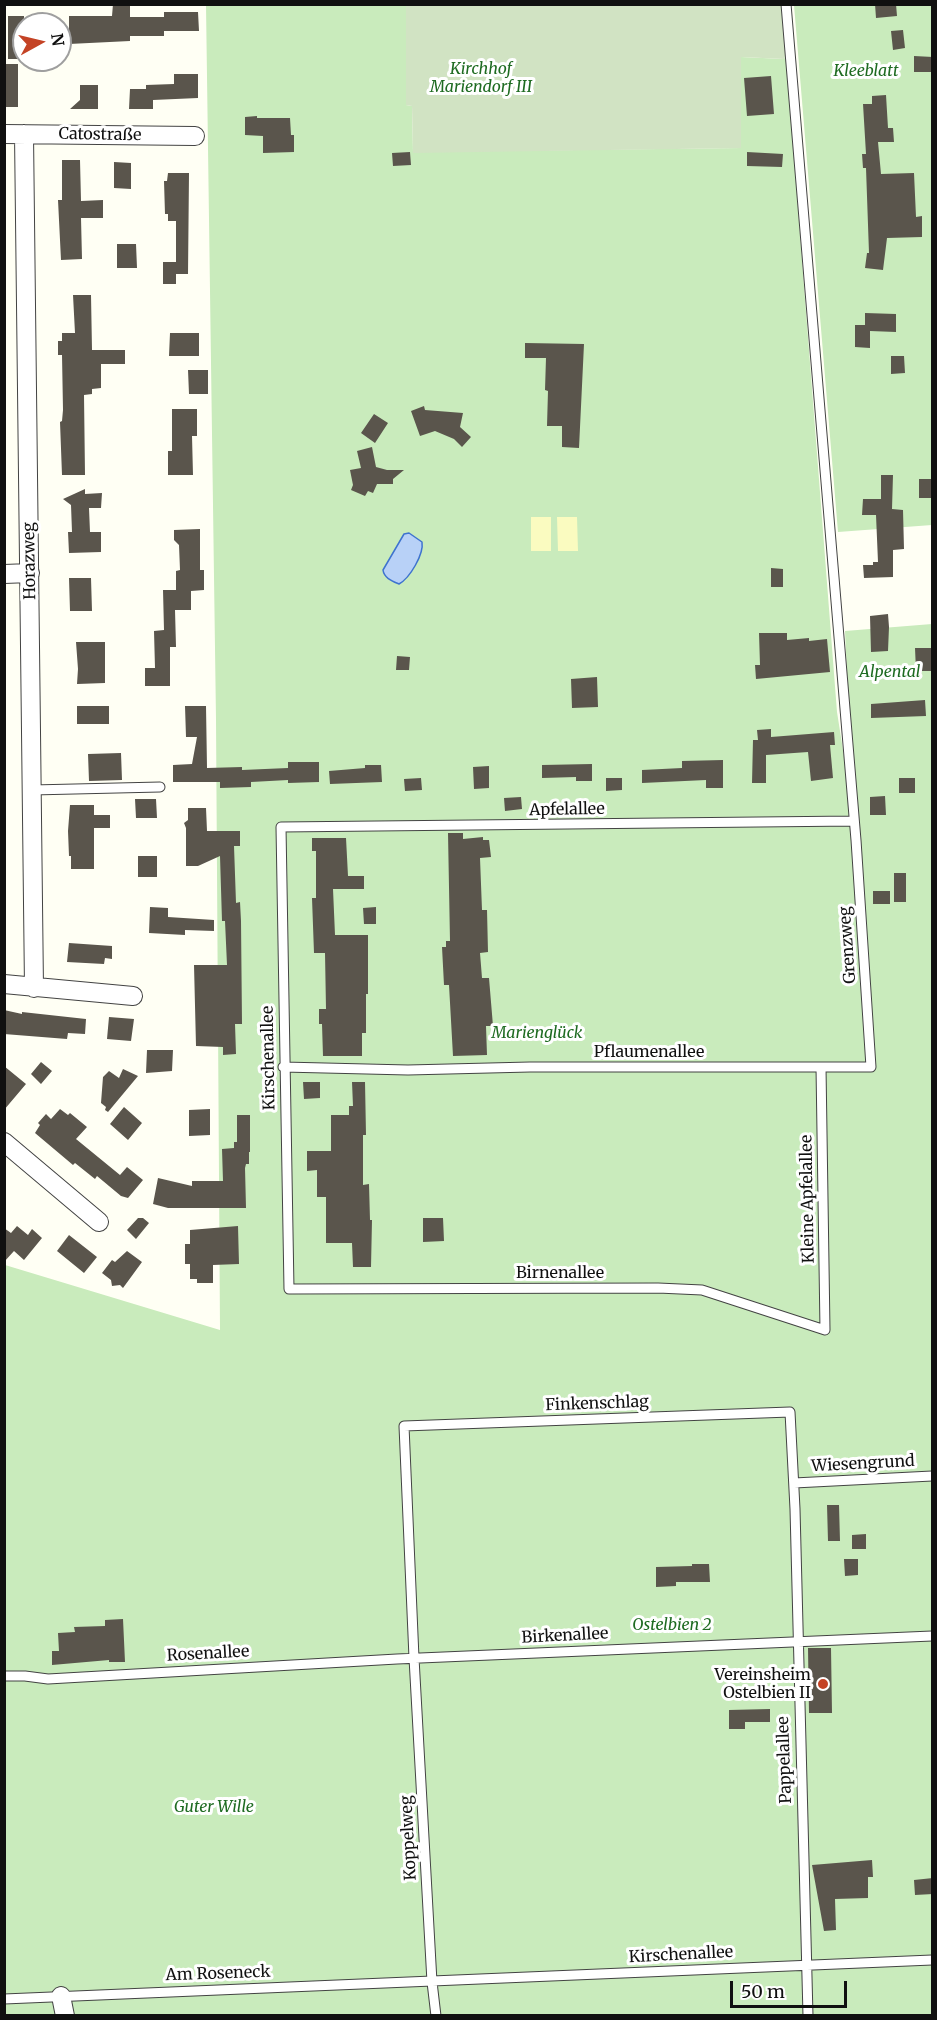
<!DOCTYPE html>
<meta charset="utf-8">
<style>
body{margin:0}
#map{position:relative;width:937px;height:2020px;overflow:hidden;background:#fffff4;font-family:Merriweather,serif}
canvas{display:block}
.frame{position:absolute;inset:0;border:6px solid #101010;pointer-events:none}
.north{position:absolute;left:12px;top:12px;width:60px;height:60px;box-sizing:border-box;background:#fff;border:2px solid #9f9f9f;border-radius:50%;rotate:82deg;font-size:16px;font-weight:700;line-height:24px;text-align:center;color:#101010}
.north::after{content:'';display:block;margin:auto;width:21px;height:27px;background:#c44325;clip-path:polygon(50% 0,100% 100%,50% 72%,0 100%)}
.scale{position:absolute;left:730px;top:1981px;width:117px;height:27px;box-sizing:border-box;border:3px solid #101010;border-top:0;padding-left:8px;font-size:18px;line-height:21px;white-space:nowrap;color:#101010;-webkit-text-stroke:4px #fff;paint-order:stroke}
</style>
<div id="map">
<canvas width="937" height="2020"></canvas>
<div class="frame"></div>
<div class="north">N</div>
<div class="scale">50 m</div>
</div>
<script>
const ctx = document.querySelector('canvas').getContext('2d');
ctx.lineJoin = 'round';
function paint(path, color) {
  ctx.fillStyle = color;
  ctx.fill(path, 'evenodd');
}
function stroke(path, color, width, dash) {
  ctx.strokeStyle = color;
  ctx.lineWidth = width;
  ctx.lineCap = dash ? 'butt' : 'round';
  ctx.setLineDash(dash || []);
  ctx.stroke(path);
}
function label(font, color, halo, rows, align = 'center') {
  ctx.font = font + ' Merriweather,serif';
  ctx.lineWidth = 6;
  ctx.setLineDash([]);
  ctx.textBaseline = 'middle';
  ctx.strokeStyle = halo;
  ctx.fillStyle = color;
  for (const [text, x, y, turn = 0] of rows) {
    ctx.save();
    ctx.translate(x, y);
    ctx.rotate((+turn || 0) * Math.PI / 180);
    ctx.textAlign = isNaN(turn) ? turn : align;
    if (halo) ctx.strokeText(text, 0, 0);
    ctx.fillText(text, 0, 0);
    ctx.restore();
  }
}
const green = new Path2D(`
 M206 5H406V105L412 106 413 152 741 148V57L784 59 786 53 837 712 854 820 845 631 932 624V2015L5 2016V1265L220 1330 216 719Z
 M794 5H932V525L838 532Z`);
const sand = new Path2D(`
 M531 517H551V551H531Z
 M557 517H577L578 551H558Z`);
const cemetery = new Path2D(`
 M406 5H783L786 53 784 59 741 57V148L413 153 412 106 406 105Z`);
const water = new Path2D(`
 M409 533 422 542C424 554 410 578 399 584 392 581 384 578 383 570L404 534Z`);
const building = new Path2D(`
 M113 4H130V17H164V12H198L199 31H164V36H130V41L69 44V16H112Z
 M875 4H896L897 16 876 18Z
 M8 16H24V59H8Z
 M903 30 905 48 893 50 891 31Z
 M914 56 933 57V72H914Z
 M4 64H18V107H4Z
 M174 74H198V98L153 100V109H129L130 89H146V85L174 84Z
 M771 76 774 114 747 116 744 78Z
 M80 85H98V109H70L80 100Z
 M886 95 888 128H893L894 142H878L881 174 914 173 916 217 922 216V237L887 238 883 270 865 268 867 253H869L866 168H863L862 154H866L863 104H872V96Z
 M257 116V118H290L291 135H294V152L263 153V136L245 135V117Z
 M410 152 411 165 393 166 392 153Z
 M747 152 783 154 782 167 747 166Z
 M62 160H80L81 201 103 200V218H81L82 259 61 260 58 200H62Z
 M114 162 131 163V189L114 188Z
 M168 173H189L188 274H176V284H163V262H176V221H168V214H165L164 181H167Z
 M117 244H136L137 268H117Z
 M73 295H91L92 350H125V364H101V388L92 389V394L84 395 85 475H62L60 422 62 421 63 410 62 355H58V341H62V333H75Z
 M865 313 896 314V332L870 331V348L855 347V325H865Z
 M170 333H199V356H169Z
 M525 343 584 344 579 448 562 447V426H547L548 391 545 390 546 358H525Z
 M891 356H904L905 373 891 374Z
 M188 370H208V394H189Z
 M424 406 425 410 463 413 460 427 471 437 462 447 454 439 435 431 420 436 411 411Z
 M172 409H197V436H192L193 475H168V451H172Z
 M374 414 388 423 375 443 361 433Z
 M372 447 376 467 387 470H404L393 479V484H377L373 493 368 491 365 496 351 490 353 485 350 470 361 468 357 451Z
 M881 475H893L892 509 903 510 904 549 893 550V577L864 578 863 565H873V562H878L876 515H862L863 499H881Z
 M919 479H933V498H919Z
 M85 489V494L102 493 101 508H89L90 532H101V552L69 553 68 532H72L71 505 63 499Z
 M200 529V570H204V590L191 591V610H175L176 647H170V686H145V668H155L154 631 164 630 163 590H176V571L180 570 179 545 174 540V530Z
 M771 568 783 569V587H771Z
 M69 578H91L92 611H70Z
 M888 614 889 627 888 651 871 652 870 616Z
 M759 633H787V640L809 638V641L827 639 830 672 756 679 755 665H760Z
 M76 642H105V683L77 684 78 669Z
 M915 648H931L932 671H916Z
 M397 656 410 657 409 670H396Z
 M597 677 598 707 572 708 571 679Z
 M925 700 926 716 871 718V704Z
 M77 706H109V724H77Z
 M185 706H206L207 768 242 767V770L288 768V762H319V782L288 783V780L251 782V787L220 788V782H173V765L192 764 197 737H186Z
 M771 729V737L834 732 835 745H830L833 778 811 781 808 752 766 755V783H752L753 740H758L757 730Z
 M121 753 122 780 89 781 88 754Z
 M723 760V788H706V780L642 783V770L682 768V761Z
 M592 764V781H576V777L542 778V765Z
 M365 765H381L382 782 330 784 329 771 365 768Z
 M489 766V788L474 789 473 767Z
 M421 778 422 790 405 791 404 779Z
 M606 778H622V790L606 791Z
 M899 778H915V793H899Z
 M885 796 886 815H870V797Z
 M521 797 522 809 505 811 504 798Z
 M135 799H156L157 818H136Z
 M70 805H94V815H110V828H94V869H71V856H69L68 831Z
 M188 808H206L207 831H240V846H234L236 903 240 902 241 921 242 1024H235L236 1054 223 1055V1047L196 1046 194 965H227L225 921H222L220 856 198 866H186V828L184 823 188 820Z
 M448 833H463V839L483 837V840H489L491 857 480 858 482 910H487L488 952 480 953 482 978H489L493 1026H486L487 1055 453 1056 449 985H444L442 947H446V941H450Z
 M312 838H346L348 876H364V889H333L335 935H368V994H366V1033H362V1056H323L322 1024H319V1009H326L325 953H314L312 898H316V851H312Z
 M138 856H157V877H138Z
 M894 873H906V902H894Z
 M873 891H890V904H873Z
 M150 907 168 908V917L214 920V931L185 930V935L149 933Z
 M376 907V924H364L363 908Z
 M69 943 112 946V959L105 958 104 964 67 962Z
 M4 1010 22 1014V1012L86 1019 85 1034 68 1033 67 1039 4 1034Z
 M109 1017 134 1019 131 1041 107 1039Z
 M147 1050H173L172 1071 146 1073Z
 M41 1062 52 1071 41 1084 31 1074Z
 M4 1066 26 1084 4 1110Z
 M123 1069 138 1076 108 1112 105 1110 106 1107 101 1103 103 1077 109 1071 119 1078Z
 M303 1082H320V1098L304 1099Z
 M352 1082H365L366 1135H363V1185L369 1184 370 1220H372L371 1267H353L352 1243H326V1197H317V1170L307 1171V1151H331V1115H349V1106H353Z
 M124 1107 142 1123 128 1140 110 1124Z
 M60 1109 68 1115 70 1113 87 1127 76 1139 120 1175 127 1167 143 1180 128 1198 121 1196 97 1176 95 1179 75 1163 73 1165 35 1133 40 1125 38 1123 46 1114 51 1119Z
 M210 1109V1135L189 1136V1110Z
 M237 1115H250V1152H249V1164H246L245 1168 246 1208H168L153 1204 158 1178 192 1186V1181H223L222 1149 234 1148V1142H237Z
 M138 1218H143L149 1223 136 1239 127 1230Z
 M423 1218H443L444 1241 423 1242Z
 M17 1226 28 1235 32 1229 42 1238 24 1260 14 1251 4 1262V1228L11 1233Z
 M238 1226 239 1264 213 1265V1283H197V1279H190V1264H185V1244H190V1230Z
 M69 1235 97 1257 84 1273 57 1251Z
 M127 1251 142 1262 123 1288 120 1285 112 1286 111 1280 102 1273 112 1260 115 1262Z
 M827 1505H839L840 1541H828Z
 M866 1534V1549H852V1535Z
 M844 1559H858V1575L845 1576Z
 M692 1564H709L710 1582H676V1586L656 1587V1567L692 1566Z
 M123 1619 125 1662H109V1660L52 1665V1651H59L58 1633 75 1632 74 1627 105 1626V1620Z
 M808 1648H831L832 1713H809Z
 M770 1709V1722H745V1729H729V1710Z
 M872 1860 873 1877H868V1898L835 1899 836 1930 824 1931 812 1865Z
 M933 1878V1894L915 1895 914 1880Z`);
const lane = new Path2D(`
 M32 790 160 787
 M283 1067 408 1070 530 1067H871L856 840 786 4
 M821 1067 825 1330 702 1290 658 1288 289 1289 281 827 854 821
 M794 1483 932 1476
 M4 1676H25L48 1679 397 1659 932 1636
 M4 1999 932 1960
 M436 2016 432 1982 414 1658 404 1426 790 1412 795 1509 808 2016`);
const street = new Path2D(`
 M4 134 195 136
 M24 134 34 988
 M4 574 30 573
 M4 984 133 996
 M4 1142 99 1222
 M61 1996 65 2016`);
const markers = [
 [823,1684,6,"#c44325"]
];
const parkNames = [
 ["Kirchhof",481,69],
 ["Mariendorf III",481,87],
 ["Kleeblatt",866,71],
 ["Alpental",890,672],
 ["Marienglück",537,1033],
 ["Ostelbien 2",672,1625],
 ["Guter Wille",214,1807]
];
const streetNames = [
 ["Catostraße",100,135,1],
 ["Horazweg",30,561,-91],
 ["Apfelallee",567,810,-1],
 ["Grenzweg",848,945,-94],
 ["Pflaumenallee",649,1052],
 ["Kirschenallee",269,1058,-91],
 ["Kleine Apfelallee",808,1199,-91],
 ["Birnenallee",560,1273],
 ["Finkenschlag",597,1404,-2],
 ["Wiesengrund",863,1464,-3],
 ["Birkenallee",565,1636,-3],
 ["Rosenallee",208,1654,-3],
 ["Pappelallee",785,1760,-92],
 ["Koppelweg",409,1838,-93],
 ["Kirschenallee",681,1955,-3],
 ["Am Roseneck",218,1974,-2]
];
const poiNames = [
 ["Vereinsheim",811,1675],
 ["Ostelbien II",811,1693]
];
paint(green, '#c9ebbc');
paint(sand, '#fafbc0');
paint(cemetery, '#d1e3c3');
paint(water, '#b8d1f7');
stroke(water, '#3e73cf', 1.5);
paint(building, '#5a554c');
stroke(lane, '#434343', 11);
stroke(street, '#434343', 20);
stroke(lane, '#fff', 9);
stroke(street, '#fff', 18);
for (const [x, y, r, color] of markers) {
  const dot = new Path2D();
  dot.arc(x, y, r, 0, 2 * Math.PI);
  ctx.fillStyle = color;
  ctx.fill(dot);
  stroke(dot, '#fff', 2);
}
label('italic 16px', '#1e6b21', '#fff', parkNames);
label('16px', '#101010', '#fff', streetNames);
label('16px', '#101010', '#fff', poiNames, 'right');
</script>
